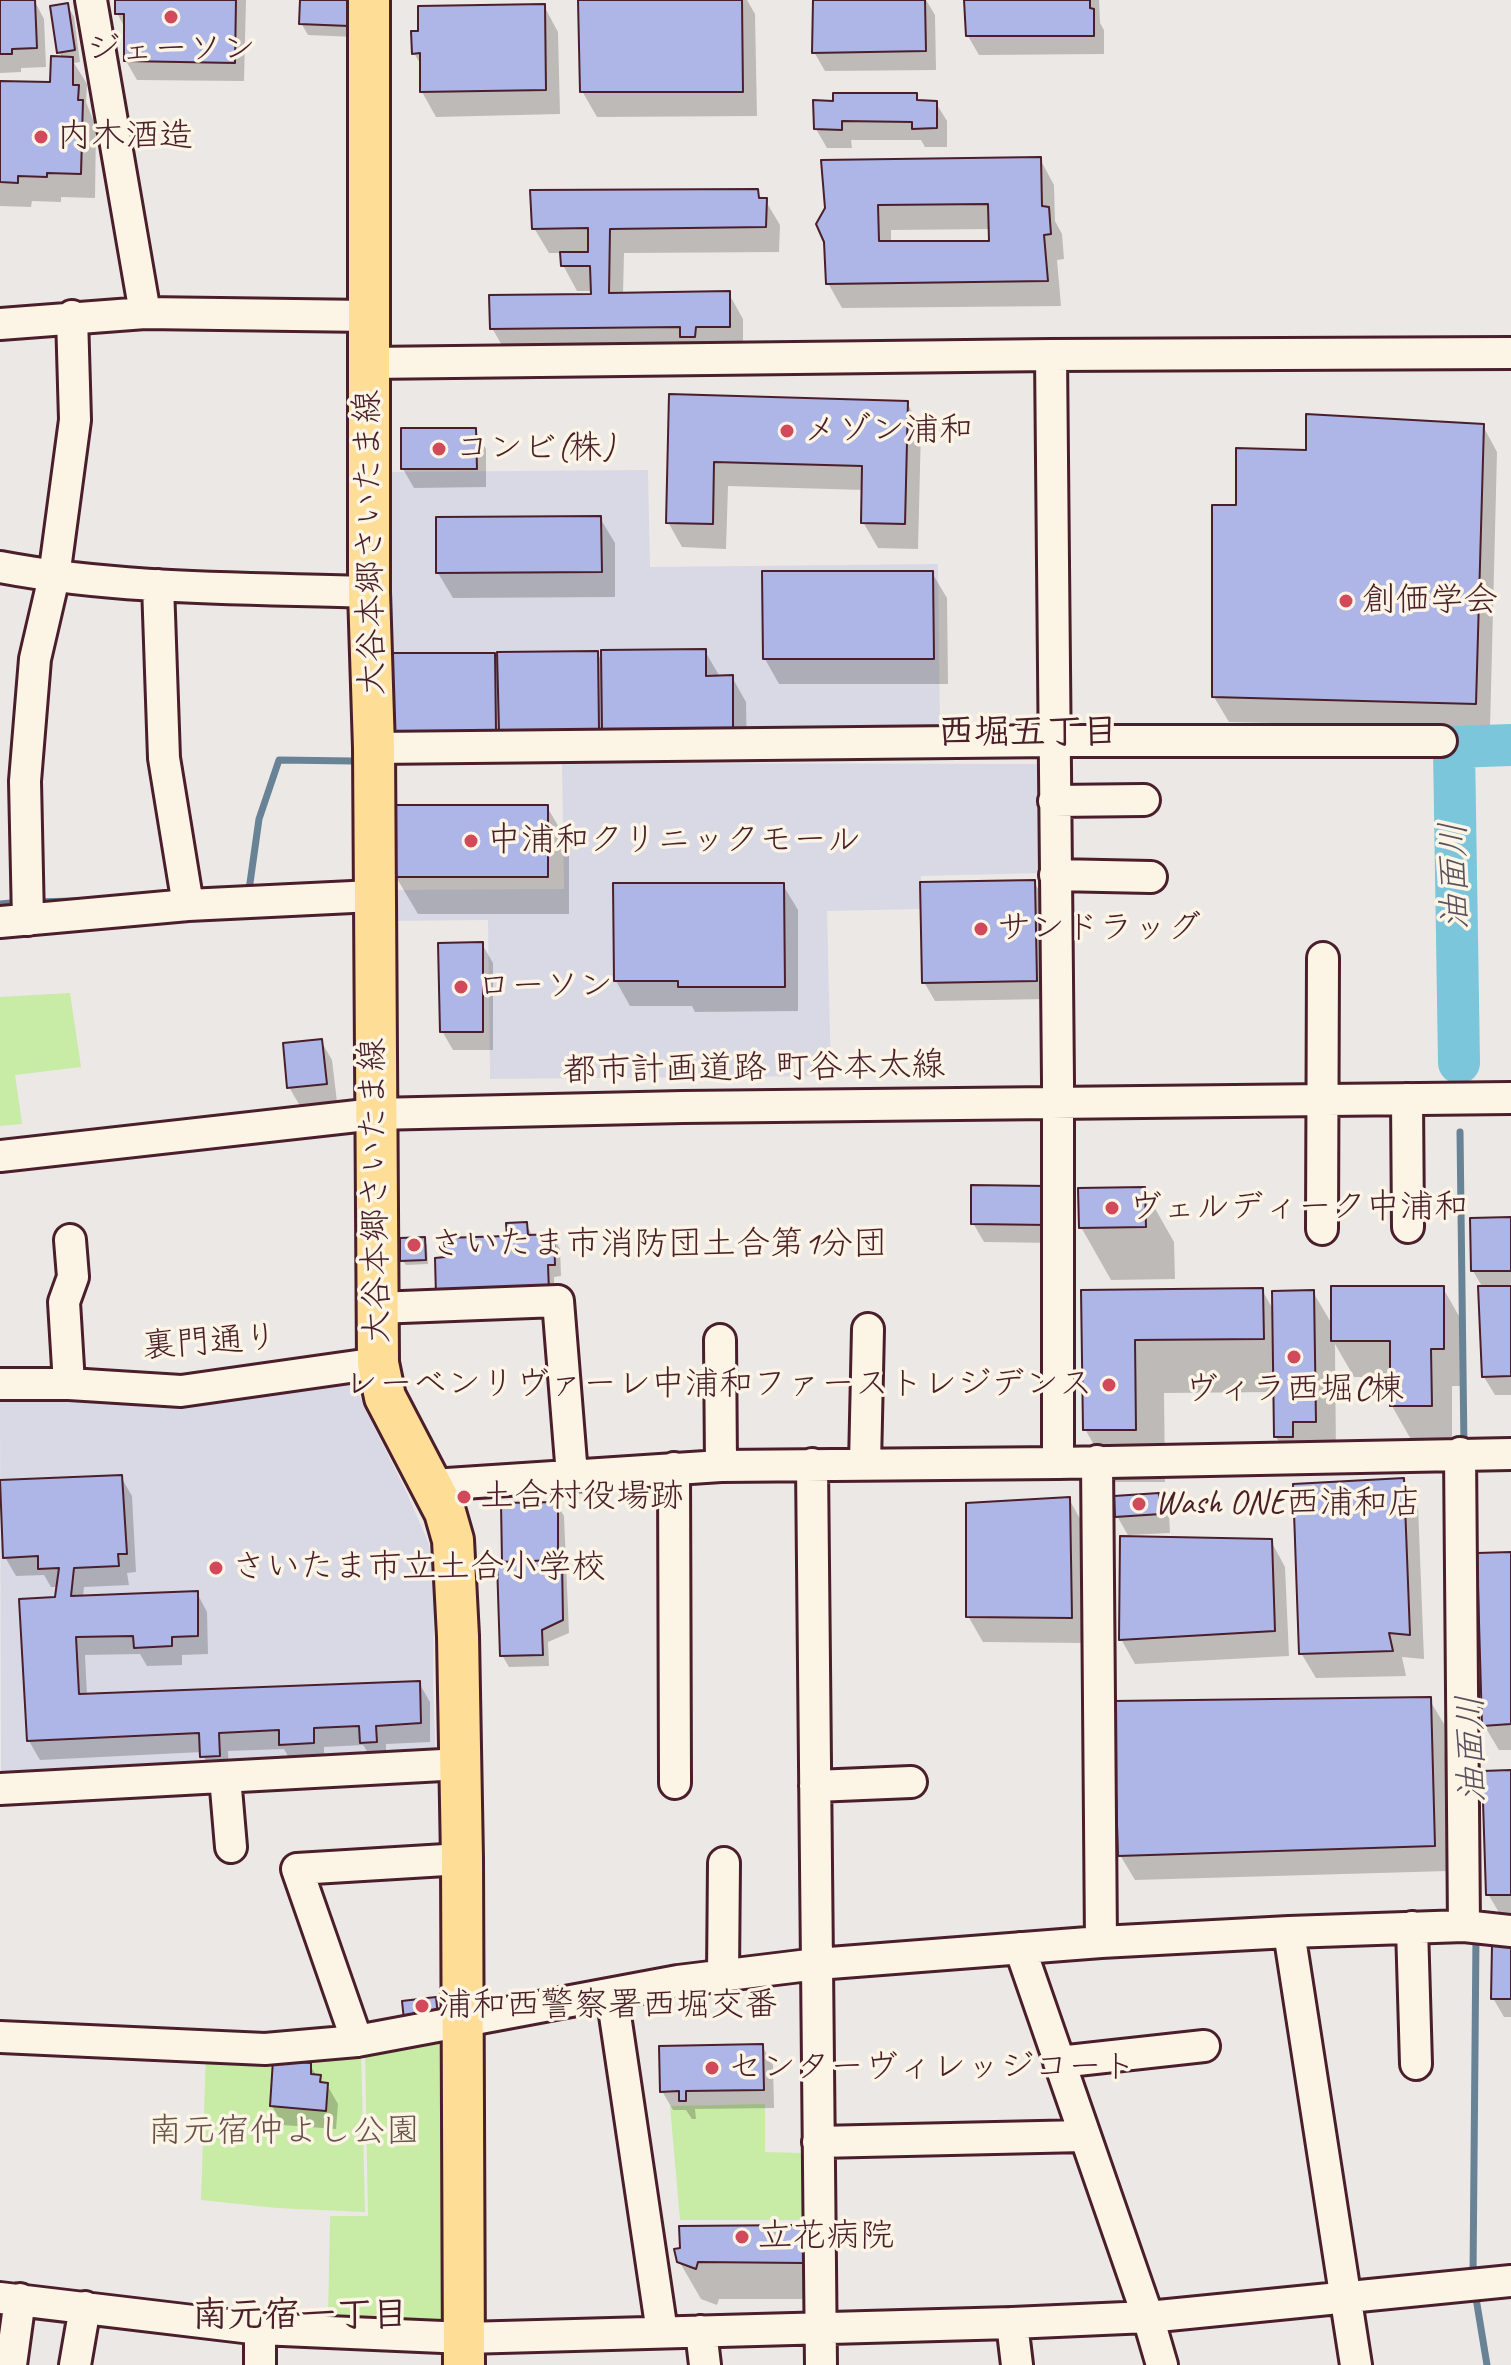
<!DOCTYPE html>
<meta charset="utf-8">
<style>
body{margin:0}
canvas{display:block;background:#ece8e5}
</style>
<canvas width="1511" height="2365"></canvas>
<script>
const ctx = document.querySelector('canvas').getContext('2d');
ctx.lineJoin = 'round';
function paint(path, color) {
  ctx.fillStyle = color;
  ctx.fill(path, 'evenodd');
}
function stroke(path, color, width, dash) {
  ctx.strokeStyle = color;
  ctx.lineWidth = width;
  ctx.lineCap = dash ? 'butt' : 'round';
  ctx.setLineDash(dash || []);
  ctx.stroke(path);
}
function label(font, color, halo, rows, align = 'center') {
  ctx.font = font + ' Caveat,"Klee One",sans-serif';
  ctx.lineWidth = 7;
  ctx.setLineDash([]);
  ctx.textBaseline = 'middle';
  ctx.strokeStyle = halo;
  ctx.fillStyle = color;
  for (const [text, x, y, turn = 0] of rows) {
    ctx.save();
    ctx.translate(x, y);
    ctx.rotate((+turn || 0) * Math.PI / 180);
    ctx.textAlign = isNaN(turn) ? turn : align;
    if (halo) ctx.strokeText(text, 0, 0);
    ctx.fillText(text, 0, 0);
    ctx.restore();
  }
}
const built = new Path2D(`
 M648 470 650 567 938 564 940 730 383 735 381 472Z
 M562 763 1042 764V873L921 876V909L827 911 831 1076 490 1079 488 920 388 921 387 890 564 889Z
 M351 1375 365 1409 406 1491 429 1544 434 1593 433 1688 436 1758 1 1783 0 1399 179 1400Z`);
const green = new Path2D(`
 M70 993 81 1067 15 1075 22 1124 0 1126V997Z
 M445 2036 446 2324 328 2319 330 2216H368L365 2049Z
 M361 2048 365 2212 277 2208 201 2200 206 2054Z
 M765 2104V2152L801 2153 804 2220H680L670 2106Z`);
const shadow = new Path2D(`
 M34 0 44 19 46 67 21 68V72L0 73V1Z
 M117 0H246L244 81 137 80 126 61V30L117 13Z
 M302 0H350L355 37 308 35 301 23Z
 M580 0H747L755 14 757 116 597 117 582 91Z
 M815 0H926L935 15 936 70 825 71 814 52Z
 M966 0H1099L1100 23 1104 30V54L979 55 968 36Z
 M67 5 74 17 80 62 74 63 87 84 86 102 96 127 95 198 61 197V202L32 201 31 207 0 206V83L52 84 63 59 59 52Z
 M544 6 558 32 560 114 436 117 422 92V67L414 53Z
 M916 95 920 103H936L947 121V147H925L921 140H851L852 148H827L816 129 836 103Z
 M1040 159 1054 185 1055 221 1062 234 1064 259 1057 260 1061 306 842 308 828 283 827 208ZM991 229 992 243H891V230Z
 M757 191 762 200H765L780 225 779 252 624 253 623 295 729 294 743 319V352L507 354 492 328 593 296V291H577L563 265 562 253H549L534 228Z
 M671 396 907 403 921 428 918 549 878 548 863 522 864 490 728 486 726 549 682 547 668 522Z
 M1483 426 1497 452 1490 728 1229 722 1214 697 1238 507 1308 452Z
 M475 430 486 449V487L414 488 403 469Z
 M600 518 615 543V597L453 598 438 573Z
 M932 573 947 598 948 684H779L765 659Z
 M705 651 720 677H732L746 702 747 755 409 757 395 732 494 655 500 664 597 653 604 665ZM609 728V732L512 733V729Z
 M547 807 569 844V914H418L396 877Z
 M1034 882 1045 901 1047 999 935 1001 924 982Z
 M783 885 798 910V1011L695 1012 692 1006H630L616 981Z
 M482 944 493 963V1050H453L442 1031Z
 M321 1041 332 1060 337 1102 300 1106 289 1087Z
 M1048 1188 1058 1243 984 1242 973 1223Z
 M1144 1189 1174 1242 1175 1279 1111 1280 1081 1227Z
 M1511 1219V1395H1495L1484 1377 1483 1288 1473 1271Z
 M526 1224 533 1237 553 1236 560 1249 561 1276 554 1277 555 1304 509 1238Z
 M424 1239 427 1245 428 1264 406 1265 402 1260Z
 M1443 1288 1464 1325 1465 1386H1452V1443H1413L1392 1406V1377H1354L1335 1344 1336 1459H1313V1474H1297L1276 1437 1275 1392 1164 1393 1165 1482H1115L1085 1429 1083 1292 1262 1290 1274 1311 1313 1292 1333 1326Z
 M121 1477 132 1496 136 1572 127 1573 129 1585 84 1587 83 1597 197 1593 207 1612 208 1654 182 1655V1665L147 1666 140 1654 85 1655 87 1695 419 1683 430 1702V1742L386 1744V1761H373L363 1745 324 1747V1761L292 1763 284 1749 228 1751 229 1774 213 1775 202 1752 40 1760 29 1741 59 1587H51L44 1575 16 1576 5 1557Z
 M1403 1481 1418 1506 1424 1659 1402 1657 1406 1676 1316 1678 1301 1653Z
 M1158 1496 1169 1514 1170 1533 1129 1535V1537L1117 1516Z
 M1069 1499 1083 1524 1085 1643 983 1642 968 1616Z
 M557 1504 564 1516 569 1633 548 1642 549 1666 509 1667 502 1655 504 1563Z
 M1271 1541 1285 1567 1289 1656 1135 1664 1121 1639Z
 M1511 1554V1750H1499L1484 1725Z
 M1429 1699 1444 1724 1448 1871 1135 1880 1120 1855Z
 M1511 1772V1919H1503L1488 1894Z
 M1511 1947V2017H1504L1493 1998Z
 M762 2046 773 2065 774 2108 695 2109 696 2119H692L686 2110H673L662 2091Z
 M310 2065 317 2077 327 2085 338 2104 336 2129 283 2125 272 2106Z
 M802 2227 824 2264 823 2299H719L717 2305 701 2299 679 2261Z`);
const stream = new Path2D(`
 M1445 756 1454 755
 M246 890H249L259 819 279 760 353 761
 M34 902 74 901
 M0 904 22 902
 M1460 1132 1464 1448
 M1473 2276 1476 1936
 M1475 2292 1487 2365`);
const river = new Path2D(`
 M1459 1063 1454 747 1511 745`);
const building = new Path2D(`
 M0 0H35L37 48 12 49V54H0Z
 M115 0H236L235 63 124 61V14H115Z
 M300 0H350L349 26 299 24Z
 M578 0H742L743 92H580Z
 M813 0H925L926 51 812 53Z
 M964 0H1090V8L1094 9V36H966Z
 M68 3 75 50 57 53 50 6Z
 M545 4 546 90 420 92V53L412 54 411 31H418V6Z
 M51 56 73 57V85H79L78 100H83L81 174 47 173V177L18 176V183L0 182V81L50 82Z
 M833 93H917V100L937 101V128L912 129V122L842 121V130L814 129 813 100 833 101Z
 M1041 157 1042 206 1049 207 1051 234 1044 235 1048 281 826 284 824 242 816 224 825 208 821 160ZM988 204 989 241H879L878 205Z
 M758 189 759 198H767L766 227 610 229 609 293 730 291V327H696L695 337H680V327L490 329 489 295 591 294 590 266H561L560 252H588V228L532 229 530 190Z
 M669 394 908 401 905 524 861 523 862 466 714 462 713 524 666 523Z
 M1306 414 1484 424 1476 704 1212 697V505H1236V448L1306 450Z
 M401 428H476L477 469H401Z
 M601 516 602 572 436 573V517Z
 M762 571H933L934 659H763Z
 M706 649V676L733 675V730L602 731 601 650Z
 M598 651 599 730 499 731 497 652Z
 M392 653H495L496 732H393Z
 M394 805H548V877H394Z
 M1035 880 1037 981 922 983 920 882Z
 M613 883H784L785 987H678V981H614Z
 M483 942V1032H440L438 943Z
 M322 1039 327 1084 287 1088 283 1043Z
 M971 1185 1049 1186V1225L971 1224Z
 M1145 1187 1146 1227 1079 1228 1078 1188Z
 M1511 1217V1271H1471L1470 1218Z
 M527 1222 528 1235 554 1234 555 1265H548L549 1292 436 1296 435 1258 445 1257 444 1238 507 1236 506 1223Z
 M425 1237 426 1260 400 1261V1238Z
 M1331 1286H1444V1349H1431L1432 1406H1390V1341H1331Z
 M1478 1286H1511V1376L1482 1377Z
 M1263 1288 1264 1339 1135 1340 1136 1430H1083L1081 1290Z
 M1314 1290 1316 1422H1293V1437H1274L1272 1291Z
 M122 1475 127 1554H118L119 1566 74 1568 71 1596 198 1591V1636L172 1637V1646L134 1648 133 1636 76 1637 79 1694 420 1681 421 1723 376 1726 377 1742 360 1743 359 1726 314 1728V1743L279 1745V1730L219 1733 220 1756 200 1757 199 1733 27 1741 19 1599 55 1597 59 1568 38 1569V1556L3 1558 0 1480Z
 M1404 1478 1410 1635 1389 1633 1393 1651 1299 1654 1293 1484Z
 M1159 1493 1161 1514 1115 1517 1114 1496Z
 M1070 1497 1072 1618 966 1617V1503Z
 M558 1502V1560L502 1562 501 1503Z
 M1120 1536 1272 1539 1275 1631 1119 1640Z
 M1511 1552V1724L1482 1726 1477 1553Z
 M562 1560 563 1620 542 1630 543 1655 500 1656 497 1562Z
 M1431 1697 1435 1846 1118 1856 1113 1701Z
 M1511 1770V1895H1486L1482 1771Z
 M1492 1945H1511V1999H1491Z
 M436 1997 438 2016 404 2020 402 2001Z
 M763 2044 764 2090 686 2091V2101H679V2091L660 2092 659 2046Z
 M273 2060 311 2063V2074L321 2075 320 2082 328 2083 326 2111 270 2106Z
 M803 2225V2263L698 2262 696 2269 677 2262 674 2249 680 2248 679 2226Z`);
const minor = new Path2D(`
 M91 0 145 313
 M0 324 145 313 369 316
 M1051 355 1058 1082V1463
 M369 363 1051 355 1511 353
 M0 567C121 590 246 588 369 592
 M158 585 164 758 188 905
 M374 748 1054 741H1441
 M1054 801 1144 800
 M1055 875 1151 877
 M28 920 25 781 35 659 54 577 75 420 72 316
 M0 922 188 905 373 896
 M1407 1099 1408 1227
 M0 1156 375 1114 683 1107 1511 1098
 M1322 1229 1323 958
 M376 1308 558 1301 572 1475
 M720 1340 721 1466
 M0 1384H69L181 1391 378 1363
 M69 1384 64 1302 73 1277 70 1240
 M1460 1453 1464 1926
 M1097 1461 1101 1942
 M812 1464 821 2365
 M865 1464 868 1329
 M674 1468 675 1783
 M432 1485 721 1466 1058 1463 1511 1454
 M225 1777 231 1847
 M815 1786 911 1782
 M0 1789 461 1764
 M1412 1927 1416 2064
 M1289 1932 1356 2365
 M1020 1948 1148 2317 1162 2365
 M723 1975 724 1863
 M612 1995 662 2332
 M0 2037 265 2049 357 2041 678 1981 817 1964 1101 1942 1289 1932 1464 1926 1511 1931
 M357 2041 297 1869 462 1859
 M1059 2062 1204 2046
 M818 2142 1084 2136
 M0 2298 260 2329 465 2338 1012 2323 1148 2317 1511 2281
 M1012 2323 1017 2365
 M701 2331 705 2365
 M11 2365 20 2299
 M75 2365 85 2307
 M260 2365V2329`);
const major = new Path2D(`
 M369 0V592L374 748 378 1363 385 1397 445 1512 453 1540 458 1636 462 1859 464 2365`);
const markers = [
 [171,17,8,"#d1495b"],
 [41,137,8,"#d1495b"],
 [787,431,8,"#d1495b"],
 [439,449,8,"#d1495b"],
 [1346,601,8,"#d1495b"],
 [471,841,8,"#d1495b"],
 [981,929,8,"#d1495b"],
 [461,987,8,"#d1495b"],
 [1112,1208,8,"#d1495b"],
 [414,1245,8,"#d1495b"],
 [1294,1357,8,"#d1495b"],
 [1109,1385,8,"#d1495b"],
 [464,1497,8,"#d1495b"],
 [1139,1504,8,"#d1495b"],
 [216,1568,8,"#d1495b"],
 [422,2006,8,"#d1495b"],
 [712,2068,8,"#d1495b"],
 [742,2237,8,"#d1495b"]
];
const poiNames = [
 ["ジェーソン",171,50,"center"],
 ["内木酒造",57,137],
 ["メゾン浦和",803,431],
 ["コンビ(株)",455,449],
 ["創価学会",1362,601],
 ["中浦和クリニックモール",487,841],
 ["サンドラッグ",997,929],
 ["ローソン",477,987],
 ["ヴェルディーク中浦和",1128,1208],
 ["さいたま市消防団土合第1分団",430,1245],
 ["レーベンリヴァーレ中浦和ファーストレジデンス",1093,1385,"right"],
 ["ヴィラ西堀C棟",1294,1390,"center"],
 ["土合村役場跡",480,1497],
 ["Wash ONE西浦和店",1155,1504],
 ["さいたま市立土合小学校",232,1568],
 ["浦和西警察署西堀交番",438,2006],
 ["センターヴィレッジコート",728,2068],
 ["立花病院",758,2237]
];
const streetNames = [
 ["大谷本郷さいたま線",371,543,-91],
 ["都市計画道路 町谷本太線",754,1069,-1],
 ["大谷本郷さいたま線",376,1191,-91],
 ["裏門通り",210,1343,-4]
];
const parkNames = [
 ["南元宿仲よし公園",284,2132]
];
const neighbourhoodNames = [
 ["西堀五丁目",1028,734],
 ["南元宿一丁目",300,2317]
];
const waterNames = [
 ["油面川",1456,876,-91],
 ["油面川",1473,1749,-91]
];
paint(built, '#d9d9e6');
paint(green, '#c8eba5');
paint(shadow, '#0003');
stroke(stream, '#688395', 7);
stroke(river, '#7cc6dc', 42);
paint(building, '#aeb6e7');
stroke(building, '#4a1f2b', 2);
stroke(minor, '#4a1f2b', 36);
stroke(major, '#4a1f2b', 46);
stroke(minor, '#fcf5e5', 30);
stroke(major, '#fedd96', 40);
for (const [x, y, r, color] of markers) {
  const dot = new Path2D();
  dot.arc(x, y, r, 0, 2 * Math.PI);
  ctx.fillStyle = color;
  ctx.fill(dot);
  stroke(dot, '#fcf5e5', 3);
}
label('34px', '#4a1f2b', '#fcf5e5', poiNames, 'left');
label('34px', '#4a1f2b', '#fcf5e5', streetNames);
label('34px', '#6a524a', '#fcf5e5', parkNames);
label('bold 36px', '#4a1f2b', '#fcf5e5', neighbourhoodNames);
label('italic 36px', '#595160', '#fcf5e5', waterNames);
</script>
